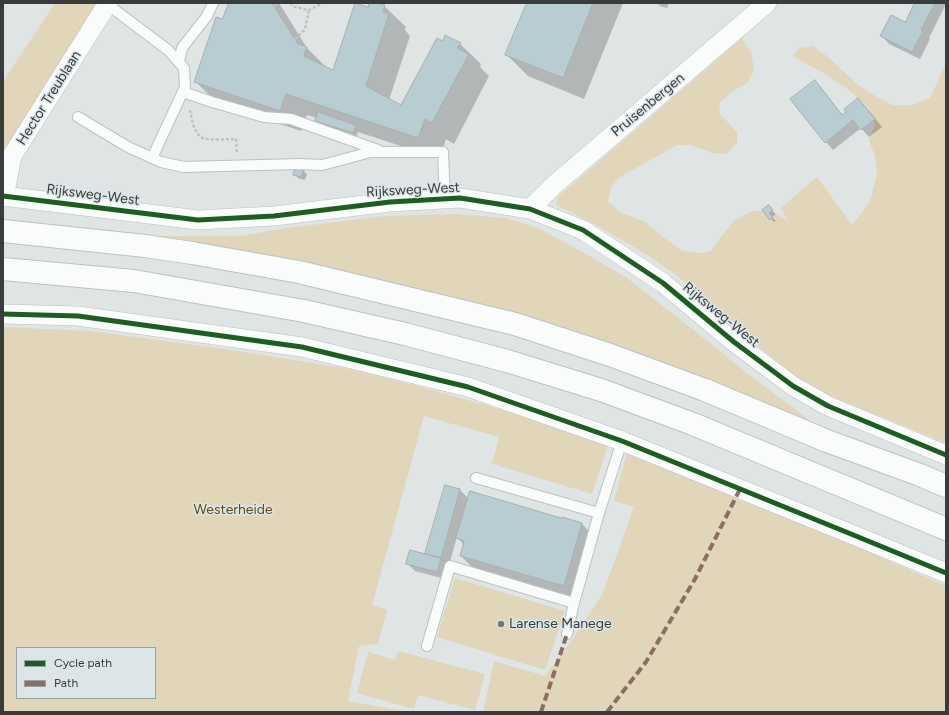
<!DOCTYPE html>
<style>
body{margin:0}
#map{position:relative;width:949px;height:715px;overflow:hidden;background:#dfe4e5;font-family:Figtree,sans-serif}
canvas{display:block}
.frame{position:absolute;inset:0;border:4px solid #383c3d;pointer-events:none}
.legend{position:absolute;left:16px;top:647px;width:140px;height:52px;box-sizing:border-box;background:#dce6e8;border:1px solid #9aa2a4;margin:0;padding:5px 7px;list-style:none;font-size:12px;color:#383c3d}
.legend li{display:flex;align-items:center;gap:8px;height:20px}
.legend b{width:20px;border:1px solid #9aa2a4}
</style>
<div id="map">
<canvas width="949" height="715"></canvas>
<div class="frame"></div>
<ul class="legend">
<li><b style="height:5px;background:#1b5e20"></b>Cycle path</li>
<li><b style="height:5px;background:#8d6e63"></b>Path</li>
</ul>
</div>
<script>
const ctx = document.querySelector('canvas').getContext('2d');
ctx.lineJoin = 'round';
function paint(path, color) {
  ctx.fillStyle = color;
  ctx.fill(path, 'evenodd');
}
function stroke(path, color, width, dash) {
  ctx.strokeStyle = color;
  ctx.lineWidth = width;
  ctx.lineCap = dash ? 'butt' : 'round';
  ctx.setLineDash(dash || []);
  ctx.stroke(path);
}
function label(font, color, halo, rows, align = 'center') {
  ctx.font = font + ' Figtree,sans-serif';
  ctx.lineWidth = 3;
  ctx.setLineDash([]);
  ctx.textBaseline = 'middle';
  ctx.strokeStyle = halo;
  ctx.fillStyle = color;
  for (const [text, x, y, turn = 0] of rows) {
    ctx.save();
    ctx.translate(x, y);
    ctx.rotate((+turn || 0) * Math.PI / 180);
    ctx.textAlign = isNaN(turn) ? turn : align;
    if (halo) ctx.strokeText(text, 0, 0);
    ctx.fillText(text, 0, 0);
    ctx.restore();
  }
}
const green = new Path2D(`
 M55 3H98C67 53 34 102 3 152V82Z
 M742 38 751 53 754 69 748 83 733 91 719 103 720 114 737 132V143L726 154 713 153 690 145H677L618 178 611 188 608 201 621 213 644 221 663 237 682 251 701 253 711 251 721 237 735 220 753 211H769L788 220 781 208 817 177 852 225 870 202 877 174 875 156 869 140 875 125 868 107 850 91 827 75 803 62 793 55 799 48 813 46 828 57 857 84 877 97 892 105H913L930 98 946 63V443L826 394 804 383 774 359 675 274 647 255 595 224 556 205 558 197Z
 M455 214 505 218 538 228 586 254 627 278 714 346 749 375 790 405 812 423 527 321 444 295 301 262 140 236H239L287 228 385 216Z
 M3 327 91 331 231 350 344 368 406 383 489 406 533 420 608 446 592 494 492 464 499 437 424 416 372 605 387 610 378 644 359 646 348 701 409 712H3ZM17 648H155V698H17Z
 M627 453 864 549 876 555 946 586V712H483L494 661 545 676 573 639 603 593 634 507 614 501Z
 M455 578 565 611 545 670 437 637Z
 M398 651 485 674 475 710 418 695 414 709 357 693 368 652 395 660Z`);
const shadow = new Path2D(`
 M230 3H279L307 48 328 69 333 72 370 3H375L384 6 406 27 405 30 410 36 389 100 402 106 443 42 459 43 481 64 480 67 489 76 454 144 446 139 440 159 358 132 357 136 320 124 317 120V118L307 115 301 131 217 103 196 82Z
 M528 3H623L584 99 528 76 507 55Z
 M658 3H669L667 8 660 6Z
 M916 3 946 4 929 38 930 39 920 59 889 44 882 36 906 23Z
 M815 82 823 90 843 116 858 99 866 107 882 127 869 137 861 128 833 150 826 142Z
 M297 169 304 171 307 174 305 180 298 178 295 174Z
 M763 210H772L776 214 772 217 776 221 774 222Z
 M445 486 460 490 469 499 582 524 597 539 579 601 476 571 461 556 464 545 457 537 445 579 415 571 407 563 426 555Z`);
const building = new Path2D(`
 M229 3H272L298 44 307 47 304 56 333 70 355 3 368 7 369 3H378L385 5 383 12 389 14 366 86 401 105 437 38 443 41 445 35 461 43 457 48 469 54 432 123 425 119 418 138 286 94 280 111 194 82 216 17 222 19Z
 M527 3H593L563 78 505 55Z
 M915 3H935L921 30 923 31 912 52 880 36 891 15 905 22Z
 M815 80 842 115 846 112 844 109 858 98 875 119 861 130 853 120 825 143 790 99Z
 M318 112 356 125 353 133 315 121Z
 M296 167 304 170 301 177 293 175Z
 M769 205 773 210 769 213 773 217 770 220 762 210Z
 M445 485 460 489 441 558 425 554Z
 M470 491 561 518 562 517 582 523 564 586 460 556 464 541 456 538Z
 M410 550 441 558 437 572 406 564Z`);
const path = new Path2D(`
 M290 3 295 7 309 10 319 5 320 3
 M274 6 278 3
 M295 39 305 29 309 10
 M190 110C192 119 193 131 201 137 206 141 229 139 236 139L237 153`);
const service = new Path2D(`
 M107 4 168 50 184 68 185 87 152 158
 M179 62 182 48 207 16 213 3
 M183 92 212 102 264 117 291 119 378 150
 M78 117 128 147 161 162 184 167 300 164 322 165 371 152H443L445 199
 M476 478 599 513
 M574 603 599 513 622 441
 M427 646 450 566 574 603 567 634`);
const minor = new Path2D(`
 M3 196 198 220 274 216 390 202 460 198 530 209 583 230 663 283 734 342 793 386 828 406 946 455
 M4 197 12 156 108 3
 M530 209 553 186 767 3
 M3 314 78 316 302 347 468 387 622 441 851 534 946 573`);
const motorway = new Path2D(`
 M3 231 145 246 192 253 299 272 515 324 610 355 705 390 827 441 920 475 946 486
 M3 269 134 281 304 311 405 334 507 361 601 390 693 424 946 529`);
const quiet = new Path2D(`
 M541 712 567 634
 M607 712 646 662 695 579 740 489`);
const cycleway = new Path2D(`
 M3 196 198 220 274 216 390 202 460 198 530 209 583 230 663 283 734 342 793 386 828 406 946 455
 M3 314 78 316 302 347 468 387 622 441 851 534 946 573`);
const markers = [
 [501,624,4,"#727778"]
];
const streetNames = [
 ["Hector Treublaan",49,98,-58],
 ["Pruisenbergen",648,105,-40],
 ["Rijksweg-West",413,190,-3],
 ["Rijksweg-West",93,195,7],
 ["Rijksweg-West",721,315,39]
];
const parkNames = [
 ["Westerheide",233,510]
];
const poiNames = [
 ["Larense Manege",509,624]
];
paint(green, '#e1d5ba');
paint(shadow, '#0003');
paint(building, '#b7cdd1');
stroke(building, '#aaaeaf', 1);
stroke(service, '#bdc1c1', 12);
stroke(minor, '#bdc1c1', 20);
stroke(motorway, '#bdc1c1', 24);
stroke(path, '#c0c3c3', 2.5, [3, 2]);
stroke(service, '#fafbfb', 10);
stroke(minor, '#fafbfb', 19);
stroke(motorway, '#fafbfb', 22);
stroke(quiet, '#8d6e63', 4, [8, 4]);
stroke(cycleway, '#1b5e20', 5);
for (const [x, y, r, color] of markers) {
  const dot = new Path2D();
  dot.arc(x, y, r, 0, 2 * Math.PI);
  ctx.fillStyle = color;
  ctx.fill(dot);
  stroke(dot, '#dce6e8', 1.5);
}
label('14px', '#383c3d', '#dce6e8', streetNames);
label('14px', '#654b13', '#dce6e8', parkNames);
label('14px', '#383c3d', '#dce6e8', poiNames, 'left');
</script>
